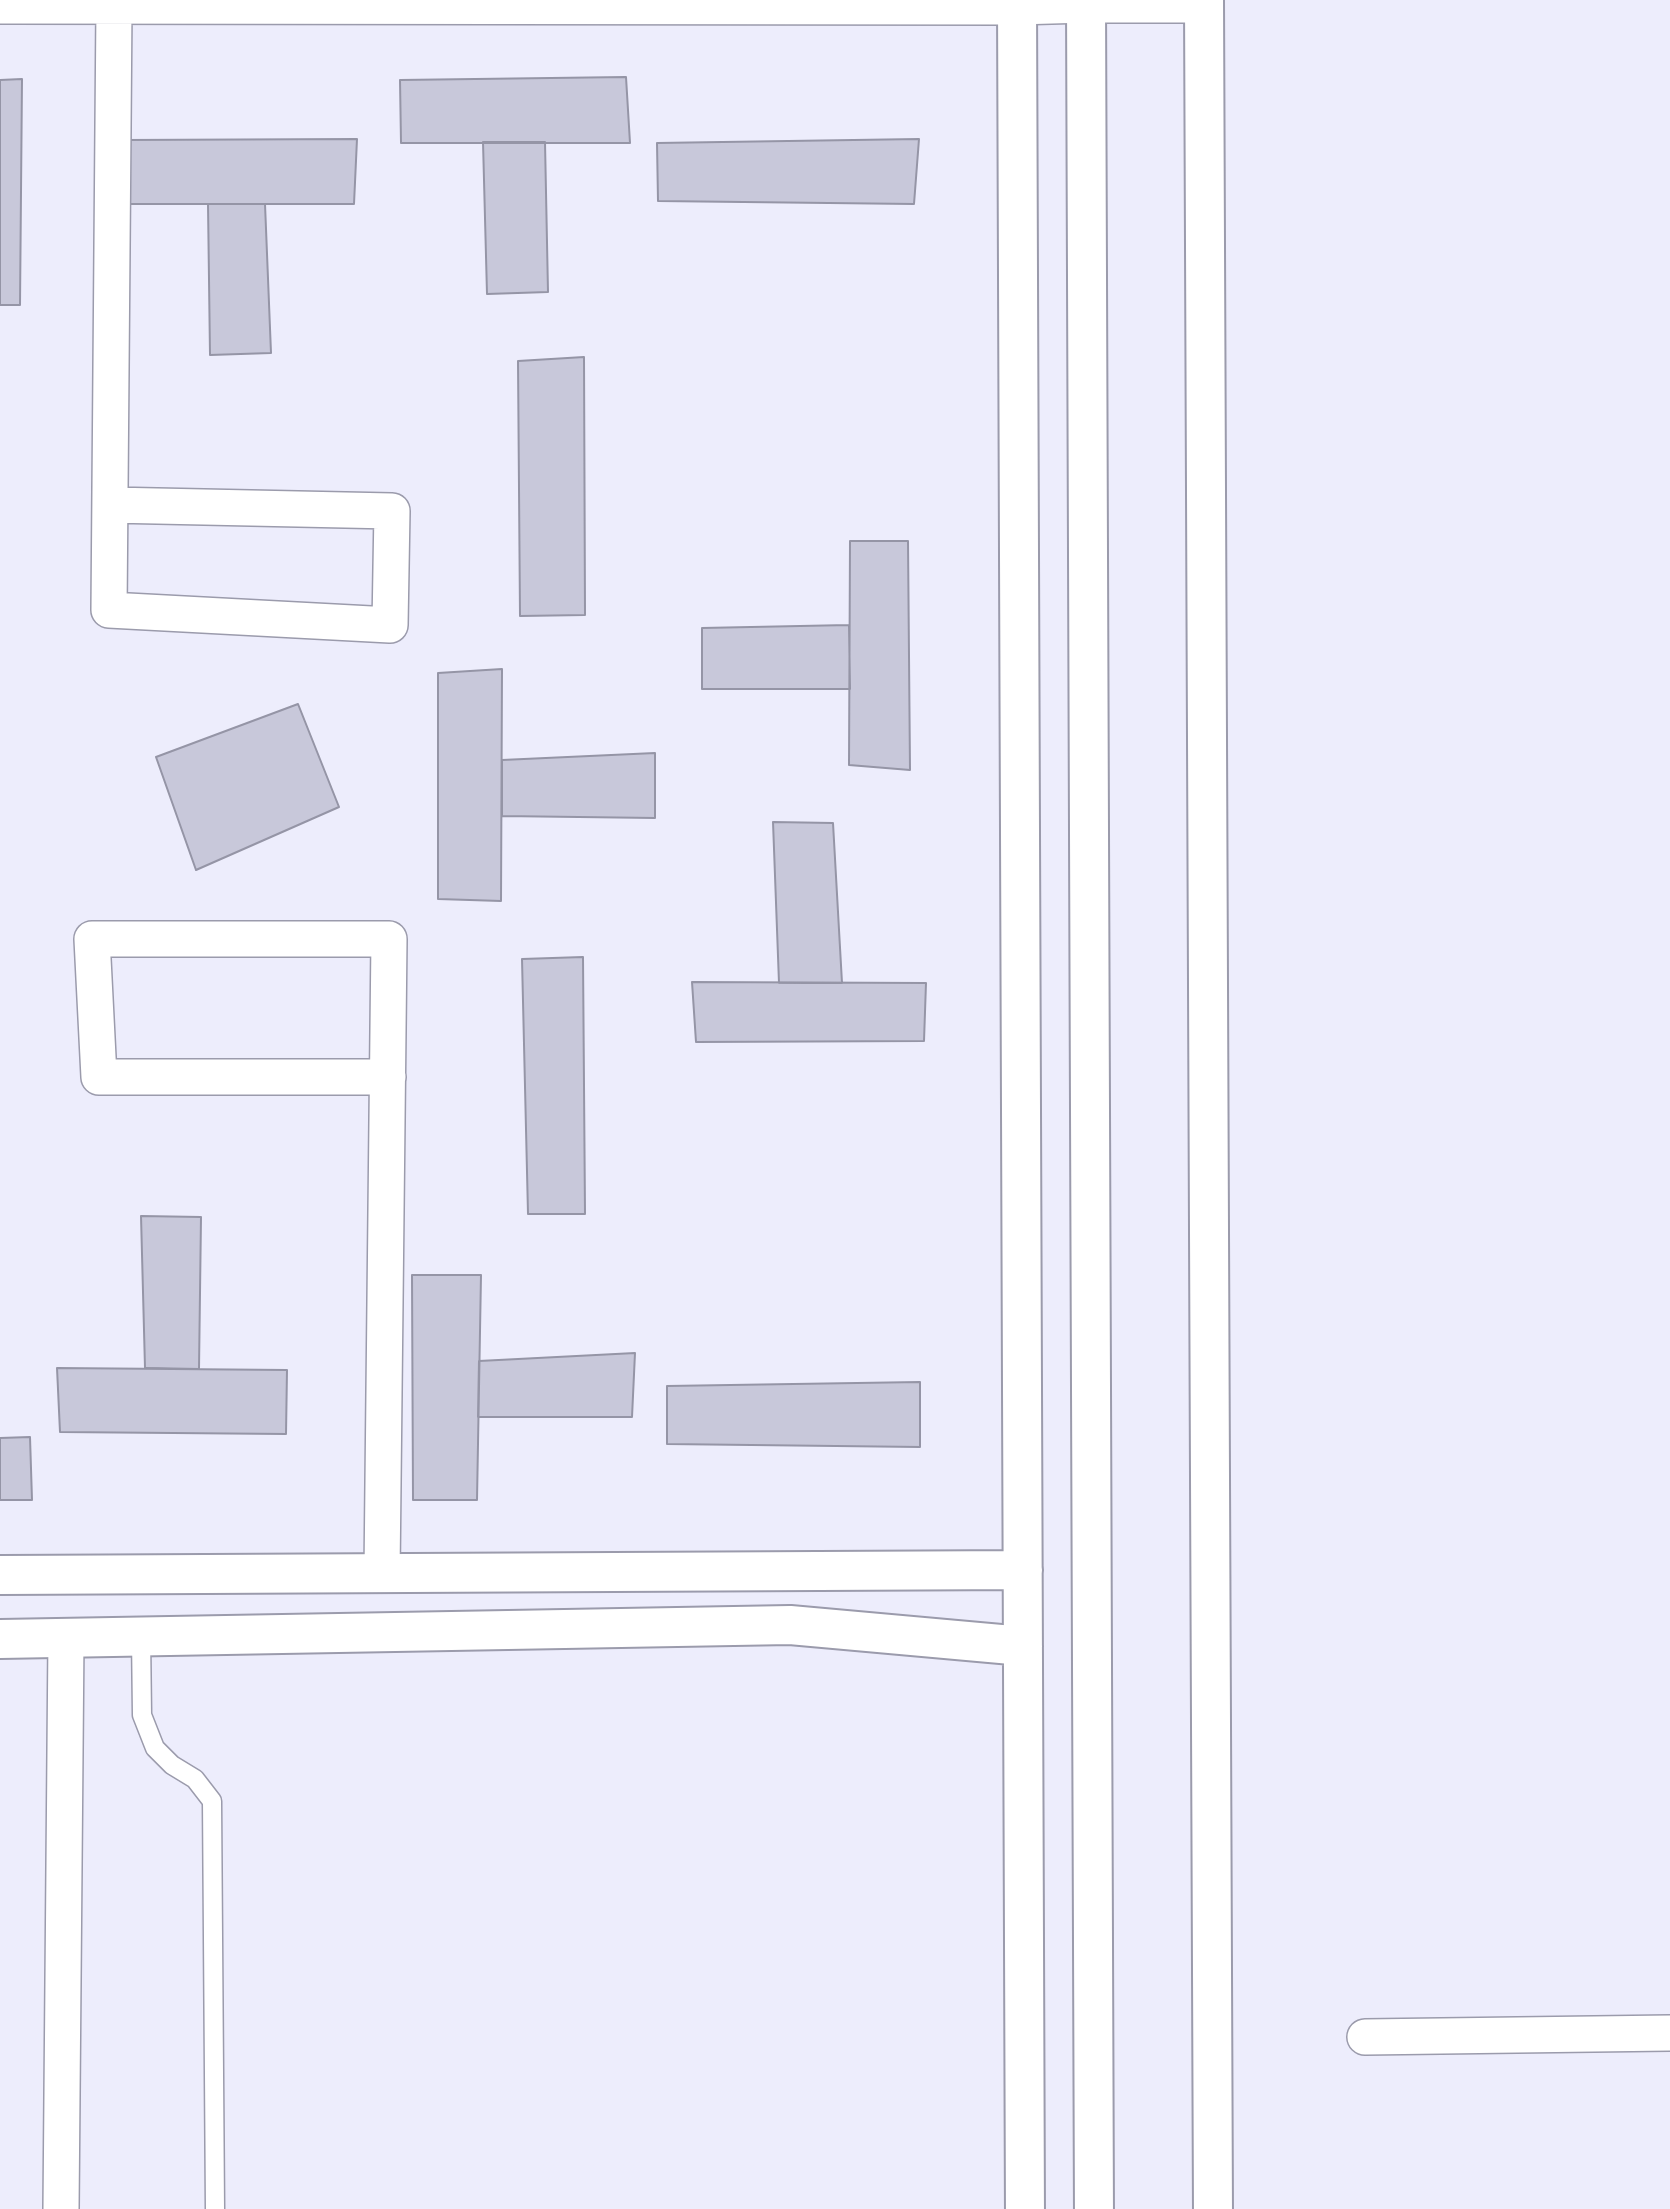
<!DOCTYPE html>
<style>
body{margin:0}
canvas{display:block;background:#ededfc}
</style>
<canvas width="1670" height="2209"></canvas>
<script>
const ctx = document.querySelector('canvas').getContext('2d');
ctx.lineJoin = 'round';
function paint(path, color) {
  ctx.fillStyle = color;
  ctx.fill(path, 'evenodd');
}
function stroke(path, color, width, dash) {
  ctx.strokeStyle = color;
  ctx.lineWidth = width;
  ctx.lineCap = dash ? 'butt' : 'round';
  ctx.setLineDash(dash || []);
  ctx.stroke(path);
}
const building = new Path2D(`
 M626 77 630 143H401L400 80Z
 M22 79 20 305H0V80Z
 M357 139 354 204H128L124 140Z
 M919 139 914 204 658 201 657 143Z
 M483 142H545L548 292 487 294Z
 M208 204H265L271 353 210 355Z
 M584 357 585 615 520 616 518 361Z
 M850 541H908L910 770 849 765Z
 M849 625 850 689H702V628Z
 M502 669 501 901 438 899V673Z
 M298 704 339 807 196 870 156 757Z
 M655 753V818L502 816V760Z
 M773 822 833 823 842 983H779Z
 M583 957 585 1214H528L522 959Z
 M692 982 926 983 924 1041 696 1042Z
 M141 1216 201 1217 199 1369 145 1368Z
 M412 1275H481L477 1500H413Z
 M635 1353 632 1417H478L479 1361Z
 M57 1368 287 1370 286 1434 60 1432Z
 M920 1382V1447L667 1444V1386Z
 M30 1437 32 1500H0V1438Z`);
const lane = new Path2D(`
 M141 1636 142 1715 155 1748 172 1765 195 1779 212 1801 215 2209`);
const street = new Path2D(`
 M0 6 1017 7 1086 5H1204
 M110 505 392 511 390 625 109 610 114 6
 M382 1573 389 939H92L99 1077H388
 M1365 2037 1670 2033
 M61 2209 66 1637`);
const secondary = new Path2D(`
 M1017 0 1025 2209
 M1086 0 1094 2209
 M1204 0 1213 2209
 M0 1575 1023 1570
 M0 1639 790 1625 1023 1646`);
paint(building, '#c8c8da');
stroke(building, '#9595a6', 2);
stroke(lane, '#9b9bac', 21);
stroke(street, '#9b9bac', 38);
stroke(secondary, '#9b9bac', 42);
stroke(lane, '#fff', 18);
stroke(street, '#fff', 35);
stroke(secondary, '#fff', 38);
</script>
